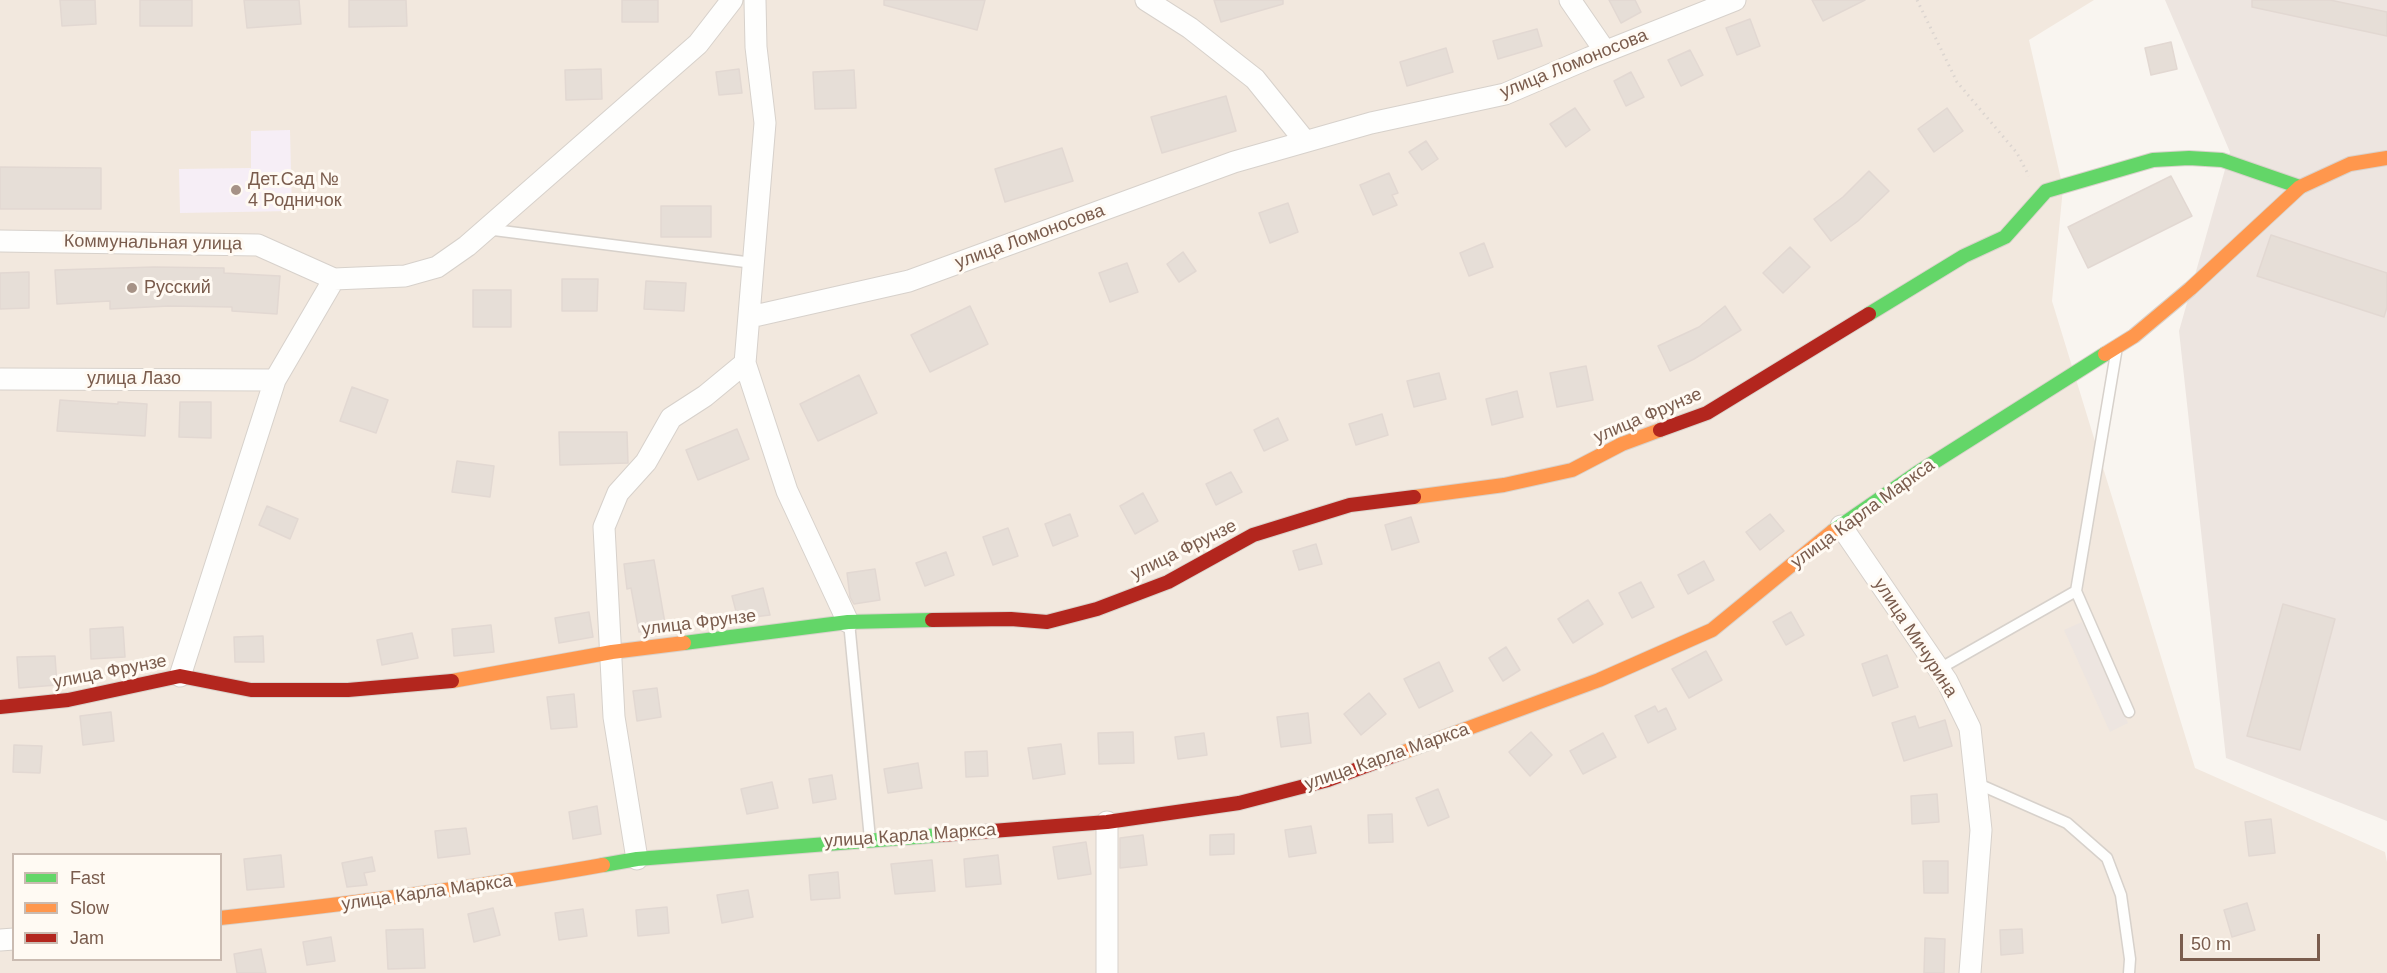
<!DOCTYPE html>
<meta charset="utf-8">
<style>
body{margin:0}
#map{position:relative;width:2387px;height:973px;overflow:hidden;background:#f9f5f0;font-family:Helvetica,sans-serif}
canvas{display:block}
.legend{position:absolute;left:12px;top:853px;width:210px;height:108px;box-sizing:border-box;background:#fffaf3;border:2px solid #cabbb1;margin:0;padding:8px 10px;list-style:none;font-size:18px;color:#7a5c4d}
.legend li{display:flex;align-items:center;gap:12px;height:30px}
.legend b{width:30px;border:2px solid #cabbb1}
.scale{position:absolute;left:2180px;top:934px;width:140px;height:27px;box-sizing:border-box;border:3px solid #7a5c4d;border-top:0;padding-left:8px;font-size:18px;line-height:21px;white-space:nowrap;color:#7a5c4d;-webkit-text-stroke:4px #fffaf3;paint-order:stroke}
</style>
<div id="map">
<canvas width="2387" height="973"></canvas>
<ul class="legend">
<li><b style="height:8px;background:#63d668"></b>Fast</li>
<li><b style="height:8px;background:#ff974d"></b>Slow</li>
<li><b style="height:8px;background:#b3261e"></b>Jam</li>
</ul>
<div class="scale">50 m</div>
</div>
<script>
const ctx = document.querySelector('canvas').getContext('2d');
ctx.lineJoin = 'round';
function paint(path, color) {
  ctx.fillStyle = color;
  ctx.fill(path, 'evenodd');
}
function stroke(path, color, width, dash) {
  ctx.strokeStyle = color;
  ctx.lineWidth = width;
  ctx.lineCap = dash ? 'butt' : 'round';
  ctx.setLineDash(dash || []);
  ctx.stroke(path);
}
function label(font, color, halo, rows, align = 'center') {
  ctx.font = font + ' Helvetica,sans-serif';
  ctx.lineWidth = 6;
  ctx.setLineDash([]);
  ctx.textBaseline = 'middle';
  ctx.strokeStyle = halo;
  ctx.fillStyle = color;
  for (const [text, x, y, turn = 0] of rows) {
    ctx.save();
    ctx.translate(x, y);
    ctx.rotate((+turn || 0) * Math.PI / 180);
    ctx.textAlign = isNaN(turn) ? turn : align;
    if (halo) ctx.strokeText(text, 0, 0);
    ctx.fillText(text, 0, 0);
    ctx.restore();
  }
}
const residential = new Path2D(`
 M0 0H2094L2029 40 2063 188 2052 301 2195 768 2385 852 2387 862V973H0ZM14 854H220V960H14Z`);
const industrial = new Path2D(`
 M2165 0H2387V821L2226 758 2179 331 2230 152Z
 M2082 622 2128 723 2110 732 2064 630Z`);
const education = new Path2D(`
 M290 130 292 211 180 213 179 169 251 168V131Z`);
const building = new Path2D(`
 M60 0H95L96 24 62 26Z
 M140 0H192V26H140Z
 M244 0H299L301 24 247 28Z
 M349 0H406L407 26 349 27Z
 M622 0H658V22H622Z
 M884 0H985L977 30 884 5Z
 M1214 0H1283V4L1221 22Z
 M1609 0H1635L1641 12 1621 23Z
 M1812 0H1865L1823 21Z
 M2252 0H2330L2387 12V36L2252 7Z
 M1750 19 1760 46 1737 55 1726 28Z
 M1537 29 1542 46 1498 59 1493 41Z
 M2171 42 2177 69 2151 75 2145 48Z
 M1446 48 1453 72 1407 86 1400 62Z
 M1690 50 1703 75 1681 86 1668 60Z
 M601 69 602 99 566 100 565 70Z
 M739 69 742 93 719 95 716 72Z
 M854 70 856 108 815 109 813 72Z
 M1631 72 1644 97 1626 106 1614 81Z
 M1226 96 1236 131 1162 153 1151 117Z
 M1575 108 1590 130 1566 147 1550 124Z
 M1947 108 1963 131 1934 152 1918 129Z
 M1426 141 1438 159 1422 170 1409 152Z
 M1062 148 1073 181 1005 202 995 169Z
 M0 167 101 168V209H0Z
 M1869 171 1889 191 1858 221 1831 241 1814 219 1843 197Z
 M1389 173 1398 193 1392 195 1397 205 1373 215 1360 185Z
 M2171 176 2192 216 2088 268 2068 227Z
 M1288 203 1298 232 1270 243 1259 213Z
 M661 206H711V237H661Z
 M2271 235 2387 273V307L2384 317 2257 276Z
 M1484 243 1493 267 1469 276 1460 253Z
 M1790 247 1810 267 1783 293 1763 273Z
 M1183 252 1196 271 1179 282 1167 264Z
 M1127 263 1138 292 1110 302 1099 273Z
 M154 267 224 268V273L280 276 277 314 232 311V307L169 306 110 309V301L57 304 55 270Z
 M29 272V308L0 309V273Z
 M562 279H598L597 311H562Z
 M646 281 686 283 684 311 644 309Z
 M473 290H511V327H473Z
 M970 306 988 344 930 372 911 335Z
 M1725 306 1741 330 1694 359 1670 371 1658 346 1699 327Z
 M1586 366 1593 400 1557 407 1550 373Z
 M1439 373 1446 399 1414 407 1407 381Z
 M859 375 877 413 818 441 800 404Z
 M352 387 388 400 376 433 340 421Z
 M1517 391 1523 417 1492 425 1486 399Z
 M60 400 118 404V402L147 404 145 436 57 431Z
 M180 402H211V438L179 437Z
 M1382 414 1388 435 1356 445 1349 424Z
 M1278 418 1288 440 1264 451 1254 430Z
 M737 429 749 459 698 480 686 450Z
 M559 432H627L628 463 560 465Z
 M457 461 494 466 490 497 452 492Z
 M1231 472 1242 492 1216 505 1206 484Z
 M1143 493 1158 521 1135 534 1120 506Z
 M267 506 298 519 290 539 259 525Z
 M1070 514 1078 536 1053 546 1045 524Z
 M1770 514 1784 531 1760 550 1746 532Z
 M1411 517 1419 542 1392 550 1385 525Z
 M1008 528 1018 556 993 565 983 537Z
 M1316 544 1322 564 1299 570 1293 551Z
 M946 552 954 575 925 586 916 563Z
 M654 560 666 629 639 632 631 588 627 589 624 564Z
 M1704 561 1714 580 1688 594 1678 575Z
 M875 569 880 600 854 604 850 597 847 573Z
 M1641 582 1654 607 1632 618 1619 593Z
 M763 588 770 615 738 619 732 596Z
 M1588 600 1603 624 1573 643 1558 619Z
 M2283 604 2335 619 2300 750 2247 736Z
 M589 612 593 637 559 643 555 618Z
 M1791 612 1804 635 1786 645 1773 622Z
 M491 625 494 652 454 656 452 629Z
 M123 627 125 657 91 659 90 629Z
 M412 633 418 658 382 665 377 640Z
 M263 636 264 662H235L234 637Z
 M1506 647 1520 670 1503 681 1489 658Z
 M1706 651 1722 680 1689 698 1672 669Z
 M1887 655 1898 687 1873 696 1862 664Z
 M55 656 57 685 19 688 17 657Z
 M1439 662 1453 691 1419 708 1404 679Z
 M657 688 661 717 637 721 633 691Z
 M1369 693 1386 714 1361 735 1344 714Z
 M574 694 577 727 551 729 547 697Z
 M1655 706 1658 712 1666 708 1676 729 1648 743 1635 716Z
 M111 712 114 741 83 745 80 716Z
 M1308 713 1311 743 1281 747 1277 717Z
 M1915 716 1919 728 1945 720 1952 746 1904 761 1892 723Z
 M1133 732 1134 763 1099 764 1098 733Z
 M1531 732 1552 755 1530 776 1509 752Z
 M1204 733 1207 755 1178 759 1175 737Z
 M1603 733 1616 757 1583 774 1570 751Z
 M1061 744 1065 774 1033 779 1028 748Z
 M14 745 42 746 40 773 13 772Z
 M987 751 988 776 966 777 965 752Z
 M918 763 922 788 888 793 884 769Z
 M832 775 836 799 813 803 809 779Z
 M772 782 778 808 747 814 741 789Z
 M1438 789 1449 817 1428 826 1416 798Z
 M1937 794 1939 822 1912 824 1911 796Z
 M597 806 601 834 573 839 569 812Z
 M1392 814 1393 842 1369 843 1368 815Z
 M2271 819 2275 853 2249 856 2245 822Z
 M1311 826 1316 853 1289 857 1285 830Z
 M466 828 470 854 438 858 435 831Z
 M1234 834V854L1210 855V835Z
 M1143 835 1147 865 1120 868V838Z
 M1086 842 1091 874 1058 879 1053 847Z
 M281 855 284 887 247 890 244 859Z
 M998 855 1001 884 966 887 964 859Z
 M372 857 375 871 364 873 367 885 347 887 342 863Z
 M932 860 935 891 895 894 891 864Z
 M1923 861H1948V893H1924Z
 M838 872 840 898 811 900 809 875Z
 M748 890 753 917 722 923 717 895Z
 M2247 903 2255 930 2232 937 2224 910Z
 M667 907 669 933 638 936 636 910Z
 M493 908 500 935 474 942 468 914Z
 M583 909 587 936 559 940 555 913Z
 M423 929 425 968 388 969 386 930Z
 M2022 929 2023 953 2001 955 2000 930Z
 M331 937 335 961 307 965 303 942Z
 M1925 938 1945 939 1944 973H1924Z
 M261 949 266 973H237L234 954Z`);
const path = new Path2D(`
 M1917 0 1957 82 2017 153 2029 176`);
const lane = new Path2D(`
 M486 229 753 263
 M2076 591 2129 712
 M849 622 870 839
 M1939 669 2076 591 2116 353
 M1976 783 2067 823 2107 858 2121 895 2130 959 2129 973`);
const street = new Path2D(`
 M1146 0 1190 28 1255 79 1305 141
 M1570 0 1605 51
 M0 241 258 245 334 279 405 276 437 267 467 246 698 44 732 0
 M750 317 909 281 1234 162 1371 123 1505 94 1589 58 1735 0
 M745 363 787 491 848 622
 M0 379 275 380 334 279
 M1841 526 1947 681 1970 728 1981 830 1970 973
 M180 676 275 380
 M637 859 614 717 604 527 618 493 646 462 671 418 705 396 745 363 765 123 756 47 755 0
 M0 940 14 939
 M1107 973V822`);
const fast = new Path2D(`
 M1869 314 1964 256 2005 237 2046 191 2153 160 2189 158 2222 160 2300 187
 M1833 531 1917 473 2105 354
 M684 643 848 622 932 620
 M603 865 637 859 941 835`);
const slow = new Path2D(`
 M2105 354 2134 336 2190 289 2300 187 2350 164 2387 158
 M1414 497 1504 485 1572 470 1622 444 1660 430
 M452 681 612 652 684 643
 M1401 753 1599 680 1712 630 1833 531
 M220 918C348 904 476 888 603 865`);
const jam = new Path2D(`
 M1660 430 1707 413 1869 314
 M932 620 1011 619 1047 622 1097 609 1168 582 1253 535 1350 505 1414 497
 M0 707 68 700 180 676 251 690H348L452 681
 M941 835 1107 822 1239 803 1328 780 1401 753`);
const markers = [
 [236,190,6,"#a69286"],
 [132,288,6,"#a69286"]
];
const streetNames = [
 ["улица Ломоносова",1574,64,-22],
 ["улица Ломоносова",1030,237,-20],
 ["Коммунальная улица",153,243,1],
 ["улица Лазо",134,379],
 ["улица Фрунзе",1648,416,-23],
 ["улица Карла Маркса",1863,514,-36],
 ["улица Фрунзе",1184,550,-26],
 ["улица Фрунзе",699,623,-7],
 ["улица Мичурина",1915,638,57],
 ["улица Фрунзе",110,672,-11],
 ["улица Карла Маркса",1387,757,-19],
 ["улица Карла Маркса",910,836,-4],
 ["улица Карла Маркса",427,893,-8]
];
const poiNames = [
 ["Дет.Сад №",248,180],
 ["4 Родничок",248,201],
 ["Русский",144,288]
];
paint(residential, '#f2e8de');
paint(industrial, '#ede5e0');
paint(education, '#f6eef6');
paint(building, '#e6ded7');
stroke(building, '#e2d8d2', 1.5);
stroke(lane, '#d7d1cb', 13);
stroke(street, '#d7d1cb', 23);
stroke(fast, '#d9d2cb', 16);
stroke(slow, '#d9d2cb', 16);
stroke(jam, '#d9d2cb', 16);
stroke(path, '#dcd5d0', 3, [1.5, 4.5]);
stroke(lane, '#fefefd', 10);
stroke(street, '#fefefd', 21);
stroke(fast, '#63d668', 14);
stroke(slow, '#ff974d', 14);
stroke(jam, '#b3261e', 14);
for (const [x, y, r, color] of markers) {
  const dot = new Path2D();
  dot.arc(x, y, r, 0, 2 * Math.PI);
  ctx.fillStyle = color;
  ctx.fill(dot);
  stroke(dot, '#fffaf3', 2);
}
label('18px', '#7a5c4d', '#fffaf3', streetNames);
label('18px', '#7a5c4d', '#fffaf3', poiNames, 'left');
</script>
